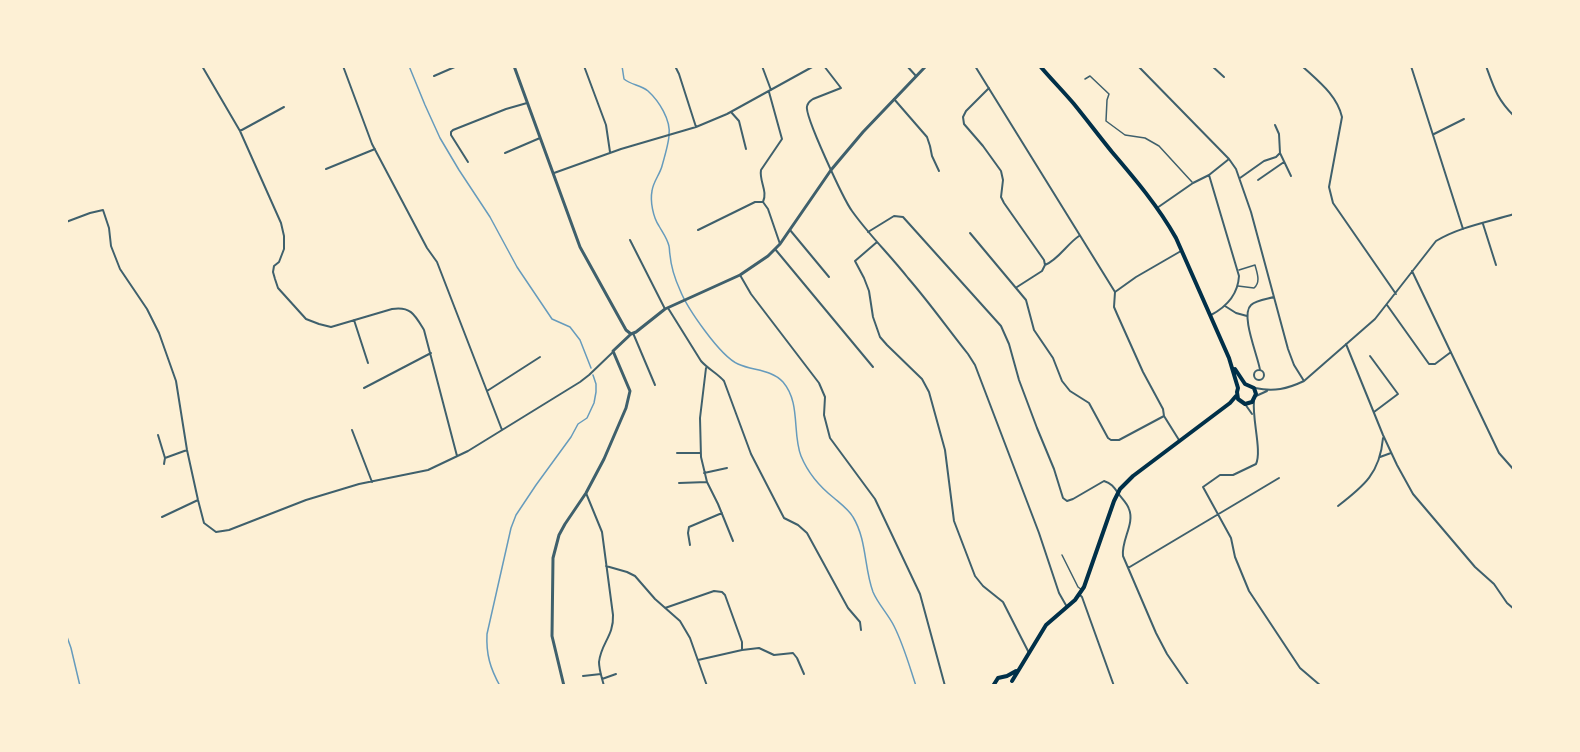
<!DOCTYPE html>
<style>
body{margin:0}
#map{position:relative;width:1580px;height:752px;overflow:hidden;background:#fdf0d5;font-family:"DejaVu Sans",sans-serif}
canvas{display:block}
.frame{position:absolute;inset:0;border:68px solid #fdf0d5;pointer-events:none}
</style>
<div id="map">
<canvas width="1580" height="752"></canvas>
<div class="frame"></div>
</div>
<script>
const ctx = document.querySelector('canvas').getContext('2d');
ctx.lineJoin = 'round';
function stroke(path, color, width, dash) {
  ctx.strokeStyle = color;
  ctx.lineWidth = width;
  ctx.lineCap = dash ? 'butt' : 'round';
  ctx.setLineDash(dash || []);
  ctx.stroke(path);
}
const stream = new Path2D(`
 M409 66 425 105 440 138 459 170 490 217 517 267 552 319 570 327 580 340 591 368
 M622 66 624 79C631 85 641 85 648 91 659 101 671 120 669 135 669 141 664 159 662 166 660 174 653 182 652 191 650 201 653 217 659 226 663 233 667 238 669 246 670 252 669 248 670 255 671 266 675 279 680 290 687 308 720 356 738 364 753 371 771 369 783 382 801 403 792 433 801 456 808 473 820 487 834 498 841 504 849 510 853 517 867 540 864 568 873 592 878 604 888 614 894 626 904 646 909 665 916 686
 M66 634 71 648 80 686
 M500 686C490 668 486 654 487 634L511 528 516 515 536 485 571 437 578 424 587 418 594 403 596 392V384L593 375`);
const service = new Path2D(`
 M1085 79 1090 76 1109 94 1107 100 1106 121 1125 135 1145 138 1159 146 1192 182
 M1238 286 1254 288C1261 282 1257 273 1255 265L1239 270
 M1062 555 1078 587 1082 590`);
const minor = new Path2D(`
 M202 66 240 131 281 223 284 236V249L279 262 274 266 273 272 275 279 278 288 306 319 319 324 331 327 392 309C411 306 415 315 424 330L457 456
 M343 66 372 144 427 248 437 262 502 430
 M584 66 606 125 610 152
 M675 66 679 74 696 127
 M762 66 771 90
 M824 66 841 88 813 99C810 101 808 102 807 106 804 115 844 200 852 211 869 235 890 255 908 278 929 302 948 329 968 354L975 365 1039 533 1059 593 1067 607
 M907 66 916 76
 M975 66 1115 292 1114 307 1117 314 1143 372 1163 409 1164 416 1179 440
 M1138 66 1229 159 1236 169 1251 212 1288 349 1294 365 1304 381
 M1212 66 1224 77
 M1302 66C1318 81 1337 95 1342 117L1329 187 1333 203 1396 294
 M1411 66 1463 229
 M1486 66C1494 88 1497 99 1514 116
 M434 76 457 66
 M989 88 966 111 963 117 964 124 983 146 1001 171 1003 180 1001 197 1004 203 1044 260 1045 265
 M894 99 927 137 930 146 932 156 939 171
 M731 112 739 121 746 149
 M1275 125 1279 134 1280 153 1291 176
 M240 131 284 107
 M1434 134 1464 119
 M1514 150V155
 M505 153 540 138
 M468 162 451 135V132L453 130 506 109 527 103
 M326 169 375 149
 M554 173 621 149 696 127 727 114 814 66
 M1209 175 1239 276C1238 294 1226 307 1211 315
 M1240 178 1264 161 1276 157 1280 153
 M1258 180 1284 162
 M763 202C768 191 759 181 761 170L782 139 769 92
 M1157 208 1193 183 1209 175 1229 159
 M66 222 90 213 103 210 109 228 111 246 120 269 147 309 159 333 176 381 187 450 198 500 204 523 216 532 229 530 306 500 359 484 428 470 468 451 580 382 589 375 613 352
 M1483 224 1496 265
 M698 230 755 202H763L768 209 780 244
 M790 230 829 277
 M868 232 894 216 903 217 1001 326 1009 344 1019 380 1037 428 1054 469 1063 498 1067 501 1073 499 1104 481C1111 483 1114 487 1118 493 1122 499 1127 503 1129 509 1135 524 1121 540 1123 556L1156 633 1167 654 1189 686
 M970 233 1026 300 1034 330 1053 358 1062 381 1070 391 1089 403 1108 438 1111 440H1119L1164 416
 M630 240 665 309
 M877 242 855 261 864 278 869 291 873 317 880 337 887 345 922 379 929 392 945 450 954 521 975 576 983 586 1003 602 1029 653
 M775 249 873 367
 M1412 271 1499 453 1514 470
 M740 275 751 294 819 383 825 397 824 415 830 438 875 499 920 594 945 686
 M1017 287 1042 271 1045 265C1058 260 1067 244 1079 236
 M1115 292 1136 277 1181 251
 M1387 305 1429 364H1435L1451 352
 M1225 306 1236 313 1247 316
 M668 308 701 361C708 369 717 373 724 381L751 454 784 518 798 525 807 533 848 608 860 622 861 630
 M354 320 368 363
 M633 333 655 385
 M1346 344 1383 435 1397 465 1413 494 1475 567 1494 584 1507 603 1514 609
 M1370 356 1398 394 1374 412
 M706 368 700 418 701 457 707 482 718 504 733 541
 M1254 375a5 5 0 1 1 10 0a5 5 0 1 1-10 0Z
 M1260 370C1258 356 1240 315 1251 305 1256 300 1267 299 1274 297
 M364 388 431 353
 M1255 388C1274 392 1287 389 1304 381L1375 319 1436 241C1459 227 1488 222 1514 214
 M487 391 540 357
 M1256 396 1267 391
 M1254 401C1252 419 1262 451 1256 464L1233 475H1220L1203 487 1231 538 1235 557 1249 591 1300 668 1321 686
 M1245 404 1252 414
 M352 430 372 482
 M158 435 165 458 187 450
 M677 453H700
 M1380 457 1391 453
 M164 464 165 458
 M704 473 727 468
 M679 483 707 482
 M586 493 602 532 613 615C614 636 601 643 599 662 599 670 602 678 604 686
 M1338 506C1364 486 1380 473 1383 438
 M162 517 198 500
 M690 545 688 533 689 527 722 513
 M606 566 627 572 635 576 655 599 680 621 690 638 707 686
 M1128 568 1279 478
 M1079 594 1082 597 1114 686
 M665 608 714 591 722 592 725 595 742 642V650
 M698 660 742 650 759 648 774 655 793 653 797 658 804 674
 M583 676 601 674
 M602 679 616 674`);
const tertiary = new Path2D(`
 M514 66 580 247 626 330 631 334
 M564 686 552 636 553 558 559 535 565 524 586 493 604 459 626 408 630 391 613 351 631 334 636 332 665 309 740 275 768 256 780 244 831 170 863 132 926 66`);
const secondary = new Path2D(`
 M1040 66C1051 79 1063 91 1074 104 1087 120 1099 136 1112 152 1135 179 1158 206 1176 238L1229 358 1238 388 1237 392 1238 399 1245 404 1252 402 1256 394 1254 388 1245 384
 M1235 369 1245 384
 M1012 681 1046 625 1075 600 1084 587 1114 501 1120 489 1133 476 1230 403 1236 396
 M993 686 998 678 1007 676 1016 671`);
stroke(stream, '#669bbc', 1.5);
stroke(service, '#3f606c', 1.5);
stroke(minor, '#3f606c', 2);
stroke(tertiary, '#3f606c', 3);
stroke(secondary, '#003049', 4);
</script>
